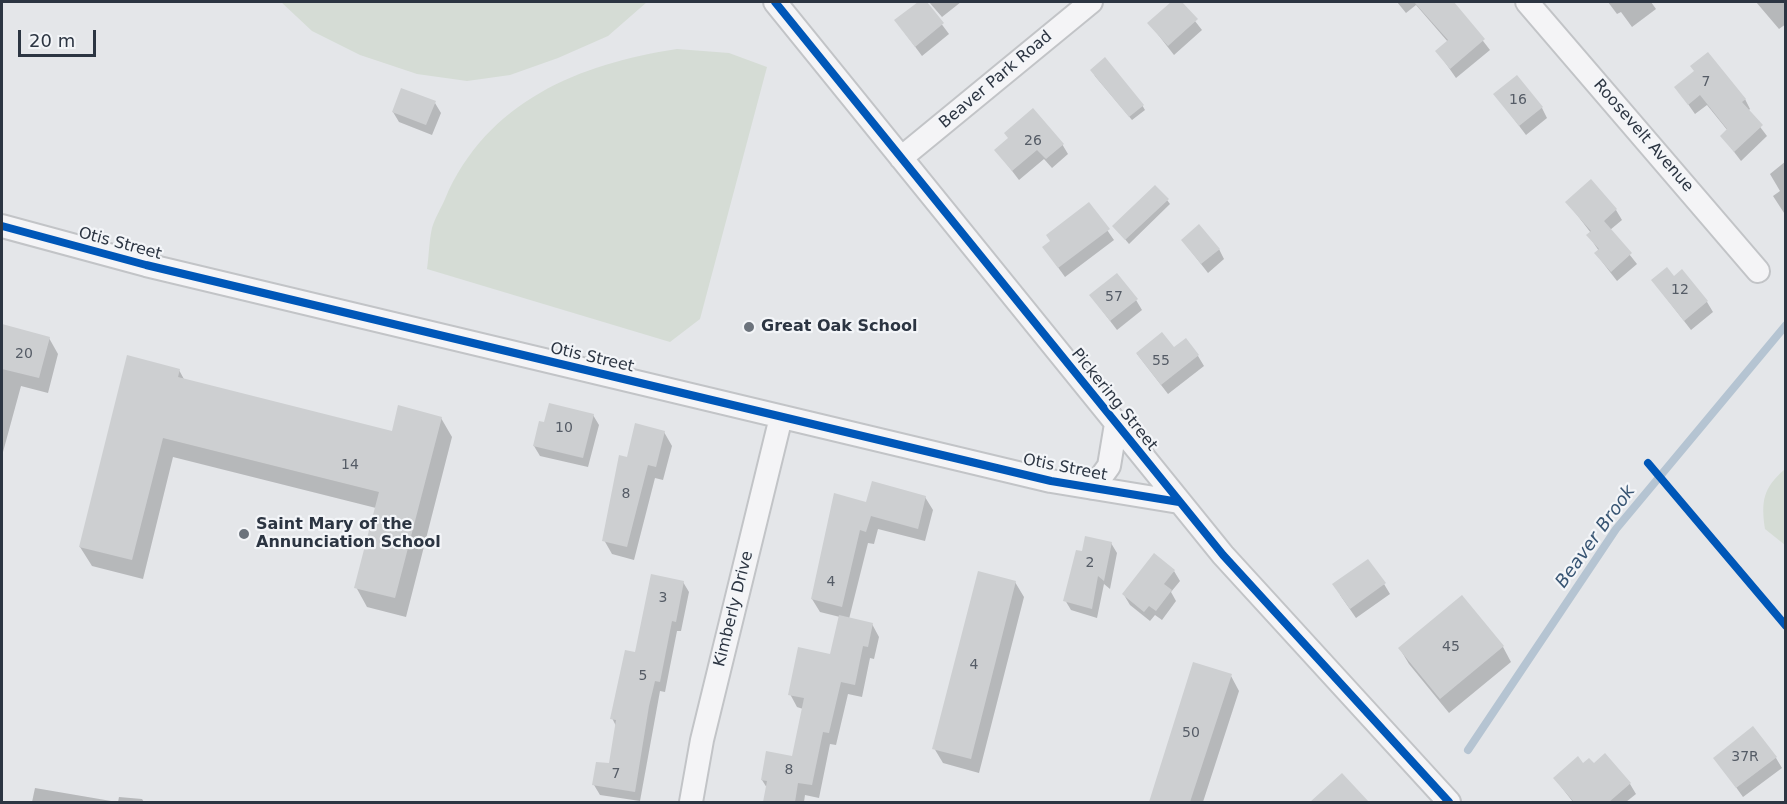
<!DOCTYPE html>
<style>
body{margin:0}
#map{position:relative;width:1787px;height:804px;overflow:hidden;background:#e4e6e9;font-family:"DejaVu Sans",sans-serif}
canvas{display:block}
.frame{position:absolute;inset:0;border:3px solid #2c3542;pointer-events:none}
.scale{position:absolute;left:18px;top:30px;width:78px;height:27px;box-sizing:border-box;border:3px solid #2c3542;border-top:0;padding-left:8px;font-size:18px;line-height:21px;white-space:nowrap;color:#2c3542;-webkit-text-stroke:4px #f3f5f8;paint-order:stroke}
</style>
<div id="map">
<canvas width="1787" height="804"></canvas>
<div class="frame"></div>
<div class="scale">20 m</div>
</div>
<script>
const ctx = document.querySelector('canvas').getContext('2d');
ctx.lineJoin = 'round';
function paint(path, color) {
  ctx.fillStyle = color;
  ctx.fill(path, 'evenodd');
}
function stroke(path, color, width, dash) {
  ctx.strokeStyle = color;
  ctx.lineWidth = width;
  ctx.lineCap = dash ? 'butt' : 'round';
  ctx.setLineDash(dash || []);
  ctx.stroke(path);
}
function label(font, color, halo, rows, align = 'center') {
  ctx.font = font + ' "DejaVu Sans",sans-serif';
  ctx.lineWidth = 4.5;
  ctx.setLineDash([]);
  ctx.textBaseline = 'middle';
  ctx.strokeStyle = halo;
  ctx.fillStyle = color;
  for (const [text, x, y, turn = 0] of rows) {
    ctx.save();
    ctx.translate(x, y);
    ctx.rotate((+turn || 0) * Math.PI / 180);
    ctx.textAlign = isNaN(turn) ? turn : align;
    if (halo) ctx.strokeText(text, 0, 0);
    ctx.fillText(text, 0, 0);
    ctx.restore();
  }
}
const green = new Path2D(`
 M281 2H647L608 36 558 58 510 75 467 81 417 74 360 55 312 31Z
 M677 49 729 53 767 67 700 319 670 342 427 269C429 256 429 241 432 228 435 218 441 208 445 199 487 101 579 64 677 49Z
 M1785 469V545L1765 529C1761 501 1763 488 1785 469Z`);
const shadow = new Path2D(`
 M920 2H925L949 34 922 56 896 21Z
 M929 2H961L942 17Z
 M1174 2H1180L1202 30 1174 55 1149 23Z
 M1397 2H1453L1490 50 1456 78 1437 51 1448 42 1416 5 1406 13Z
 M1608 2H1651L1656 9 1632 27 1621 12 1617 14Z
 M1756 2H1786V24L1779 29Z
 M1695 72 1745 99 1750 109 1748 111 1767 136 1741 161 1722 136 1728 131 1707 105 1695 114 1676 87Z
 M1094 75 1142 105 1145 110 1132 120Z
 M1495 94 1542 108 1547 118 1526 135Z
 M435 103 441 113 432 135 399 122 393 112Z
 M1062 144 1068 154 1052 168 1044 159 1019 180 996 150Z
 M1786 161V216L1773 196 1780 191 1770 174Z
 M1167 200 1170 204 1129 244 1114 226Z
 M1567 202 1616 210 1622 220 1610 230 1637 264 1617 281 1596 254 1599 251 1588 235 1591 233Z
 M1089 204 1114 240 1065 277 1044 248Z
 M1183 241 1219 249 1224 259 1208 273Z
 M1653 281 1707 302 1713 312 1691 330Z
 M1091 296 1136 300 1142 310 1117 330Z
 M2 326 49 338 58 354 48 393 21 386 3 452Z
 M1174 349 1198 356 1204 366 1168 394 1137 354Z
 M179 370 185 381 393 433 441 418 452 437 406 617 367 607 356 587 376 508 173 457 143 579 92 566 80 547Z
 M593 415 599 425 588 467 540 456 534 446Z
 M664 432 672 446 663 480 655 478 634 560 612 554 604 540 628 459Z
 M925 497 933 510 925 541 878 529 874 544 868 543 849 619 872 624 879 637 874 659 870 658 862 697 848 694 836 745 830 744 819 798 805 795 804 802H765L767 788 762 780 793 758 803 709 797 707 790 694 831 656 840 617 820 612 812 599 867 504Z
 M1111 543 1117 553 1110 589 1104 584 1097 618 1071 610 1065 600 1083 553Z
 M1174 571 1180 581 1171 592 1176 601 1162 620 1155 615 1150 621 1130 605 1124 595Z
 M683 582 689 592 681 631H677L665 692 660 691 640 801 600 795 594 785 610 765 616 726 612 718 636 654Z
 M1015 582 1024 597 979 773 943 763 934 748Z
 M1384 584 1390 594 1356 618 1340 595Z
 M1503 647 1511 662 1449 713 1409 664 1400 649Z
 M1194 664 1231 676 1239 691 1203 802H1151Z
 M1715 758H1776L1782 768 1743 797Z
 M1583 765H1594L1630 784 1636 794 1626 802H1573L1555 779Z
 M1342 775 1367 802H1325L1320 795Z
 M35 788 117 802H32Z
 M119 797 142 799 144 802H118Z`);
const stream = new Path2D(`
 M1468 750 1616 529 1786 325`);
const building = new Path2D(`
 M918 2H927L944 23 915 47 894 20Z
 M1171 2H1182L1198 19 1168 46 1147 23Z
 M1414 2H1454L1485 39 1450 69 1435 51 1448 40Z
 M1708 52 1746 99 1742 102 1763 125 1734 152 1720 136 1727 129 1700 95 1688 105 1674 87 1694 71 1690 66Z
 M1105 57 1144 105 1129 117 1090 70Z
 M1517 75 1543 107 1519 126 1493 94Z
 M401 88 436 101 426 125 392 112Z
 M1033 108 1064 144 1046 159 1037 150 1012 171 994 150 1008 138 1004 133Z
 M1591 179 1617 209 1604 221 1632 253 1611 272 1594 253 1599 249 1586 235 1591 231 1565 202Z
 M1155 185 1169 199 1125 240 1112 226Z
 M1089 202 1110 229 1058 268 1042 247 1050 241 1046 235Z
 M1199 224 1220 249 1201 264 1181 240Z
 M1667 267 1674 276 1682 269 1708 301 1684 321 1651 280Z
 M1117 273 1138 299 1110 321 1089 295Z
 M2 324 50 337 39 378 2 369Z
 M1162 332 1174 347 1186 338 1199 355 1161 385 1136 353Z
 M127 355 180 369 178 377 392 431 398 405 442 417 395 598 354 588 379 492 163 438 132 560 79 547Z
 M549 403 594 414 583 458 533 446 539 421 544 422Z
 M635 423 665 431 656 467 648 465 627 547 602 541 619 455 627 457Z
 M872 481 926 496 918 529 871 516 866 532 860 530 842 607 811 599 834 493 866 502Z
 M1085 536 1112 542 1104 581 1098 576 1092 609 1063 601 1076 550 1082 551Z
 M1154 553 1175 570 1164 584 1172 590 1156 611 1149 606 1144 612 1122 594Z
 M1368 559 1386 583 1350 609 1332 584Z
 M978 571 1016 581 971 759 932 749Z
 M651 574 684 581 676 622 672 621 660 682 655 681 649 706 635 792 592 785 596 762 609 763 616 720 610 719 625 650 635 652Z
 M1462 595 1504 646 1440 699 1398 648Z
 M839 615 873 623 868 647 863 646 855 685 841 682 829 733 823 732 812 785 798 783 795 802H763L767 781 761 780 766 751 792 756 804 698 788 695 798 647 830 654Z
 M1193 662 1232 674 1190 802H1149Z
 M1753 726 1777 757 1736 788 1713 758Z
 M1605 753 1631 783 1609 802H1574L1553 778 1578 756 1583 763 1589 758 1594 763Z
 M1342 773 1369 802H1310Z`);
const minor = new Path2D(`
 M775 2 1223 555 1449 802
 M1527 2 1758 271
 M901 158 1091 2
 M2 226 146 265 1051 481 1179 502
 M1093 488 1109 466 1116 424
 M691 802 702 740 781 417`);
const cycleway = new Path2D(`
 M775 2 1223 555 1449 802
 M2 226 146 265 1051 481 1179 502
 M1648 463 1786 626`);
const markers = [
 [749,327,6,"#6c737c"],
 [244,534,6,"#6c737c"]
];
const numberNames = [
 ["7",1706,82],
 ["16",1518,100],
 ["26",1033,141],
 ["12",1680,290],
 ["57",1114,297],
 ["20",24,354],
 ["55",1161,361],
 ["10",564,428],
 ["14",350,465],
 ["8",626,494],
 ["2",1090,563],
 ["4",831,582],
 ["3",663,598],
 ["45",1451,647],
 ["4",974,665],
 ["5",643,676],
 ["50",1191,733],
 ["37R",1745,757],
 ["8",789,770],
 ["7",616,774]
];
const streetNames = [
 ["Beaver Park Road",996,80,-40],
 ["Roosevelt Avenue",1643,136,49],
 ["Otis Street",120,244,15],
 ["Otis Street",592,358,13],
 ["Pickering Street",1114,400,51],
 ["Otis Street",1065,468,11],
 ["Kimberly Drive",734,609,-76]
];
const poiNames = [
 ["Great Oak School",761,327],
 ["Saint Mary of the",256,525],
 ["Annunciation School",256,543]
];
const waterNames = [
 ["Beaver Brook",1596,537,-54]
];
paint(green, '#d5dcd5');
paint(shadow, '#0003');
stroke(stream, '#b5c4d2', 8);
paint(building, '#cdcfd1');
stroke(minor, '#c2c4c7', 26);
stroke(minor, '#f4f4f6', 22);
stroke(cycleway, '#0057b8', 8);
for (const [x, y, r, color] of markers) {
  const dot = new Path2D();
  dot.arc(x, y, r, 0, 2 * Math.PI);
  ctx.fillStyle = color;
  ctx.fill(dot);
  stroke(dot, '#f3f5f8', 2);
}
label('14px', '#555c66', null, numberNames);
label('16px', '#2c3542', '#f3f5f8', streetNames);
label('bold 16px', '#2c3542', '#f3f5f8', poiNames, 'left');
label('italic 18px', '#385573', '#f3f5f8', waterNames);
</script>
